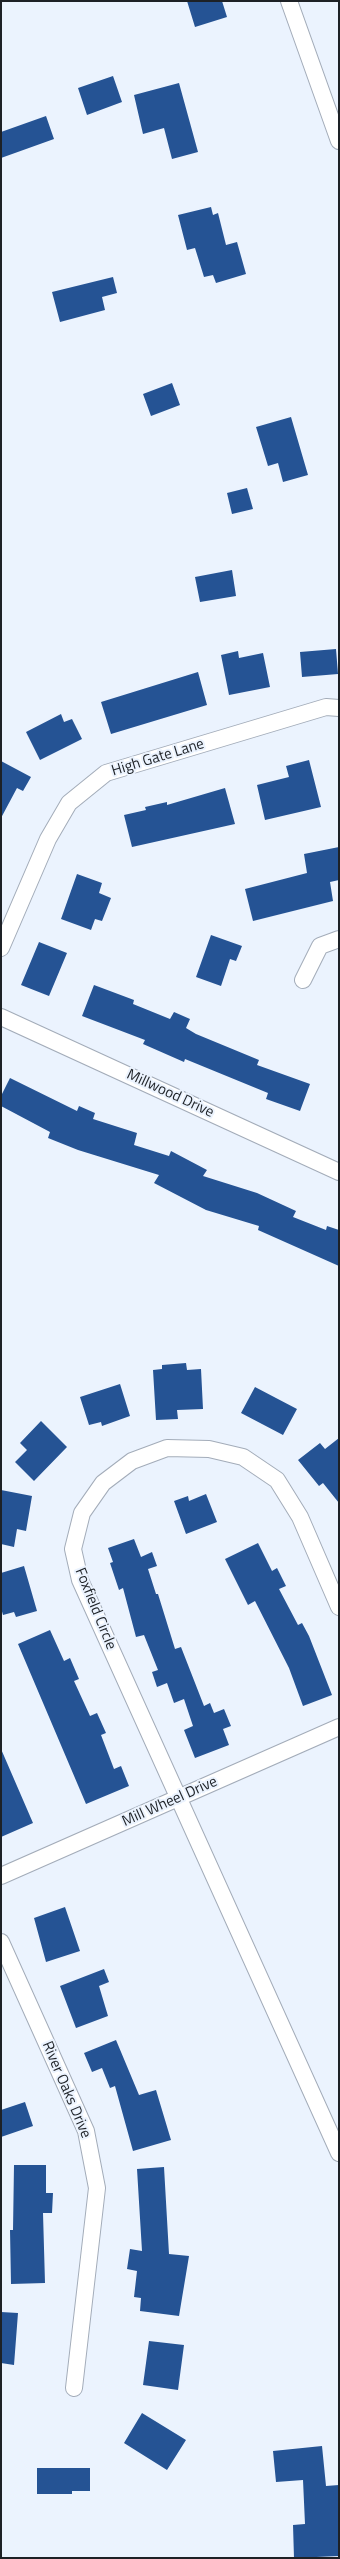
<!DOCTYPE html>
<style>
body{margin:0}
#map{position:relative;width:340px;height:2559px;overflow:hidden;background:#ebf3fe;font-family:"Titillium Web",sans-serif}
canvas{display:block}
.frame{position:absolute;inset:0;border:2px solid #1d2126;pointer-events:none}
</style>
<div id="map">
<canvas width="340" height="2559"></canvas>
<div class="frame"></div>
</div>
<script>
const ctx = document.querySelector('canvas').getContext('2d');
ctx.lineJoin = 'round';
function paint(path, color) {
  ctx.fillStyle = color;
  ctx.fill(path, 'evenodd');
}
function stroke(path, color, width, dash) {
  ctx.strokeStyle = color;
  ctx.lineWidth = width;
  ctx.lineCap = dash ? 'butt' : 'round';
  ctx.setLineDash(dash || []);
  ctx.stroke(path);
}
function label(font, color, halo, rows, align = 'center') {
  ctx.font = font + ' "Titillium Web",sans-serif';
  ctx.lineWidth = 4;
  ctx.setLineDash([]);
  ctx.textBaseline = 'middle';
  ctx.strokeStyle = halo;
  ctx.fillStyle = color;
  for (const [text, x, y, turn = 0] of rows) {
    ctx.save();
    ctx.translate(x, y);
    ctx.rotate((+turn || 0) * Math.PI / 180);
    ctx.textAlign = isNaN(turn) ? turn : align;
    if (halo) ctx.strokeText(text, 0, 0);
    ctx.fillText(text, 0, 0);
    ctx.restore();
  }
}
const building = new Path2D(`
 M187 1H222L227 17 195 27Z
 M113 76 122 102 87 115 78 88Z
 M179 83 198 152 172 159 164 128 143 134 134 95Z
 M46 116 54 139 1 158V132Z
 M211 207 213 215 218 213 226 245 237 242 246 274 216 283 213 275 204 277 195 248 187 250 178 215Z
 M113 277 117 293 102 297 105 310 60 322 52 292Z
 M172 383 180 405 151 416 143 394Z
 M291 417 308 475 283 482 278 463 268 466 256 427Z
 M247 488 253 509 232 514 227 493Z
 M232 570 236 596 200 602 195 577Z
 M336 649 338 674 302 677 300 652Z
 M238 651 239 658 263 653 270 687 229 695 221 655Z
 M198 672 207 705 111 734 101 702Z
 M61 714 64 722 72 719 82 739 40 760 26 732Z
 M309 760 321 807 265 820 257 785 289 777 286 766Z
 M1 761 31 777 23 791 17 788 1 818Z
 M225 788 235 824 132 847 124 815 146 810 145 807 167 802V805Z
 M339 847V880L330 882 333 901 253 921 245 889 307 873 304 854Z
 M77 874 102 883 99 893 111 898 102 921 95 919 91 930 61 919Z
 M211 935 242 946 236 961 230 959 221 986 196 977Z
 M39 942 67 953 49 996 21 985Z
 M94 985 134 1000 133 1004 170 1019 174 1012 190 1019 186 1028 196 1034 259 1060 257 1065 310 1084 300 1111 266 1099 268 1093 185 1059 184 1062 143 1044 145 1040 82 1016Z
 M10 1078 77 1111 79 1106 95 1113 93 1119 137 1133 134 1145 169 1156 171 1151 207 1170 203 1176 257 1193 296 1211 293 1217 326 1230 327 1226 339 1230V1266L258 1230 259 1226 206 1210 154 1183 159 1175 78 1150 48 1138 50 1132 1 1106V1096Z
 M186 1363 187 1370 201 1369 203 1409 177 1410 178 1419 156 1420 153 1370 162 1369V1365Z
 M120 1384 130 1416 102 1426 101 1422 89 1425 80 1397Z
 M255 1387 297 1409 283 1435 241 1413Z
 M41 1421 67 1447 34 1481 15 1462 27 1450 20 1443Z
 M339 1438V1503L323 1483 319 1486 298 1460 320 1443 325 1449Z
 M1 1490 32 1496 26 1531 17 1529 14 1547 1 1544Z
 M206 1494 217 1522 186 1534 174 1501 188 1496 189 1501Z
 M134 1539 141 1557 152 1552 157 1566 148 1569 156 1594H158L175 1649 181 1647 204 1706 210 1703 214 1713 224 1709 231 1726 223 1729 229 1745 195 1758 184 1730 193 1726 184 1699 174 1703 167 1683 157 1687 152 1672 158 1670 144 1635 136 1637 123 1588 119 1590 110 1563 113 1562 108 1548Z
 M258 1543 272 1571 277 1568 286 1586 279 1589 298 1625 302 1623 309 1636 332 1695 303 1706 289 1668 255 1601 248 1605 225 1559Z
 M24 1566 37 1611 16 1617 14 1612 3 1615 1 1608V1573Z
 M50 1630 64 1661 70 1658 79 1679 74 1681 90 1716 97 1713 106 1733 101 1735 114 1769 121 1766 129 1786 86 1804 18 1644Z
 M1 1749 33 1823 1 1837Z
 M65 1907 80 1951 46 1962 34 1918Z
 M104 1969 109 1982 99 1986 108 2016 76 2028 60 1986Z
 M116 2040 139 2095 156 2090 171 2140 133 2151 115 2086 110 2088 102 2068 92 2072 84 2053Z
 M25 2102 33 2126 1 2137V2110Z
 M14 2165H46V2193H53L52 2213H43L45 2283 11 2284 10 2230H13Z
 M164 2167 169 2254 189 2256 179 2316 140 2311 141 2298 134 2297 137 2271 127 2269 130 2249 142 2251 137 2169Z
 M1 2312 18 2313 14 2365 1 2363Z
 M149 2341 184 2345 178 2390 143 2385Z
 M142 2413 186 2440 167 2470 124 2443Z
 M322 2446 326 2486 339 2485V2556L294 2558 293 2525 305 2524 303 2480 276 2482 273 2451Z
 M37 2468H90V2491H72V2494H37Z`);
const minor = new Path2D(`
 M289 1 339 141
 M1 948 48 839 69 803 106 773 326 707 339 708
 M303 980 320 946 339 939
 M1 1017 339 1172
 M339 1607 300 1517 277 1480 243 1457 209 1449 167 1448 132 1461 103 1483 82 1513 73 1549 80 1580 339 2153
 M1 1876 339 1727
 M1 1942 86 2131 97 2188 74 2388`);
const streetNames = [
 ["High Gate Lane",158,758,-17],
 ["Millwood Drive",170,1094,25],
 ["Foxfield Circle",95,1609,68],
 ["Mill Wheel Drive",170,1802,-24],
 ["River Oaks Drive",66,2090,67]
];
paint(building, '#255394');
stroke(minor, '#a3acb9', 18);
stroke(minor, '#fff', 16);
label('15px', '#1d2126', '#ebf3fe', streetNames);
</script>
